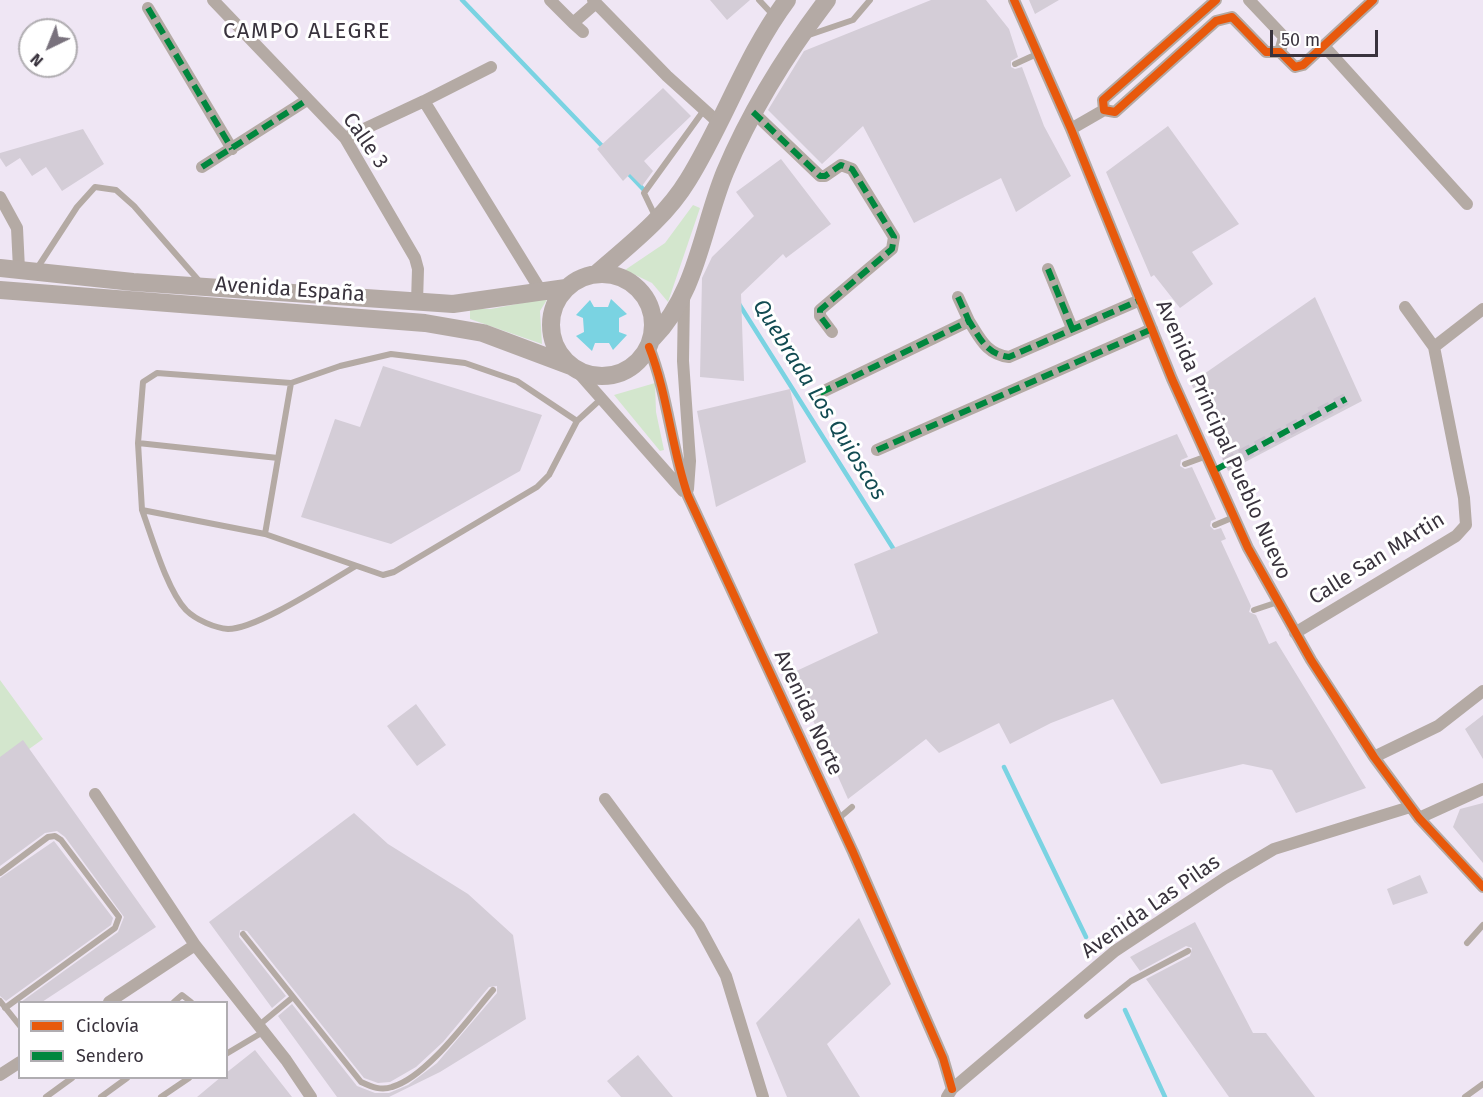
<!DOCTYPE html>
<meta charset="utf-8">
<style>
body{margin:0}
#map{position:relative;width:1483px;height:1097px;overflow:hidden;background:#efe6f4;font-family:"Fira Sans",sans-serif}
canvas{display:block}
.legend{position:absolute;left:18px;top:1001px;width:210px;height:78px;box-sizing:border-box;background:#fff;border:2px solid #b0adb1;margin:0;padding:8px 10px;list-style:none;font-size:18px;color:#39333d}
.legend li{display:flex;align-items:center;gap:12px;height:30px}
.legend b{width:30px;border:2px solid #b0adb1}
.north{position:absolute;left:18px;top:18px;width:60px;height:60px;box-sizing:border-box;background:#fff;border:2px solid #b0adb1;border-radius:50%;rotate:223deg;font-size:16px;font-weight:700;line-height:24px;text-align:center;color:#39333d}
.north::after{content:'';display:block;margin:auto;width:21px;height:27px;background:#79727d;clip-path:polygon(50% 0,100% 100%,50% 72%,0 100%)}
.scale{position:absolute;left:1270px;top:30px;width:108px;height:27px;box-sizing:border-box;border:3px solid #39333d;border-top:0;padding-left:8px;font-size:18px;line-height:21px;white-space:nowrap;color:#39333d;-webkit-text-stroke:4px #fff;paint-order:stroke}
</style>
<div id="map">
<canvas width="1483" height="1097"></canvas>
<ul class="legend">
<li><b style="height:8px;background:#e8590c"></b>Ciclovía</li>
<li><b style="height:8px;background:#00873e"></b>Sendero</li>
</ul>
<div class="north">N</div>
<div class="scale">50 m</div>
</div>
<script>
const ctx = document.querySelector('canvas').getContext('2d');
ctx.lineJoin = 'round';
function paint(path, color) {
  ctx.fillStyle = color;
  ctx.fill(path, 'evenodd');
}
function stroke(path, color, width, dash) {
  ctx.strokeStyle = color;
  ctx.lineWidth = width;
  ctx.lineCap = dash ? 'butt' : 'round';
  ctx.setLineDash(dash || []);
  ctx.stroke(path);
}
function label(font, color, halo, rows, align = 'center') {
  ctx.font = font + ' "Fira Sans",sans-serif';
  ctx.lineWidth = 6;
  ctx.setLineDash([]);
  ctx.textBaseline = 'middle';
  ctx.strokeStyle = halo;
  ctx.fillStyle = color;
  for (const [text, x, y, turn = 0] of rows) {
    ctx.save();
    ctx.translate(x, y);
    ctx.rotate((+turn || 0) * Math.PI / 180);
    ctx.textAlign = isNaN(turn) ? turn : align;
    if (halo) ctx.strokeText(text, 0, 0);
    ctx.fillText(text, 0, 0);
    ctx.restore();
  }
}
const green = new Path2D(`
 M693 205 700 208 668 302 652 283 625 270 665 243Z
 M548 298 540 311 542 344 470 319V309H491Z
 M655 383 656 412 664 450 660 451 614 395Z
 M0 680 43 739 0 770Z`);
const water = new Path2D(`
 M611 299 627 314 619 318V332L627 335 613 350 609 343H595L592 351 576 336 584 332 583 318 576 315 590 300 594 307H608Z`);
const stream = new Path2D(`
 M462 0 604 148
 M626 171 643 189
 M739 304 896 553
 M1004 767 1086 937
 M1125 1010 1165 1097`);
const building = new Path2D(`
 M710 0H750L727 20Z
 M931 0H986L1009 29 1018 57 1011 61V67L1015 69 1022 67 1044 126 1071 176 1016 212 1001 178 914 223 863 126 822 164 768 110 804 51Z
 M1029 0H1059L1035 14Z
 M663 88 691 116 644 161 653 171 642 186 630 174 623 181 597 149Z
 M1168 126 1239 224 1192 252 1213 284 1180 308 1154 275 1151 277 1106 172Z
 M83 129 104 164 62 191 46 167 32 176 20 158 6 167 0 158V153Z
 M781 159 831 224 786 258 783 254 741 294 744 381 700 377 702 278 712 257 754 216 736 192Z
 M1315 297 1362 401 1228 471 1191 383Z
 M383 366 542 415 520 471 391 544 301 517 335 419 360 427Z
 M790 389 806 462 716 507 697 411Z
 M1177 434 1188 457 1181 460 1180 466 1185 469 1192 467 1216 519 1211 521 1210 526 1214 530 1221 528 1226 539 1221 541 1251 606 1249 612 1256 615 1269 644 1276 641 1366 788 1296 813 1272 770 1243 764 1161 784 1113 699 1051 723 1010 744 999 723 939 753 926 739 848 799 792 673 878 633 854 564Z
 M416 704 446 745 417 766 387 726Z
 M1483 715V759L1465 729Z
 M23 740 156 927 42 1002H21L118 932 124 917 65 837 57 831 45 833 0 866V757Z
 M1483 803V863L1453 827 1460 809Z
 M354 813 388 844 468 894 513 935 526 1019 440 1072 389 1097H337L278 1016 292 1004 357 1086 375 1093H389L408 1085 437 1063 497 993V986L489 987 443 1042 416 1067 390 1082 378 1083 364 1078 247 931 240 930 239 937 286 996 272 1008 209 922Z
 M54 841 113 918 111 925 6 1001 0 996V878Z
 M1420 875 1428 893 1393 905 1387 889Z
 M859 918 891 984 827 1044 860 1097H787L756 1023Z
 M1195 922 1253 1033H1266L1315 1097H1229L1146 979 1190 956 1192 948 1186 946 1140 971 1130 957Z
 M255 1050 292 1097H197L221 1077H226V1073Z
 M638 1055 673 1097H621L607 1081Z`);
const minorTunnel = new Path2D(`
 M1225 464 1346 399`);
const service = new Path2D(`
 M759 0 773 15
 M806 36 853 20 870 0
 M1015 64 1039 53
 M656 218 644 193 704 110
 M36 270 77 207 95 187 116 190 134 206 200 282
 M577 421 517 381 465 363 391 354 340 366 291 383 157 373 143 382 138 443 142 510 265 534 383 575 394 572 537 487 549 475 577 421 601 399
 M138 443 278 458
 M1185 464 1207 456
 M142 510C152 537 167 590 186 610 196 620 215 628 228 629 257 629 328 582 356 566
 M1215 525 1234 517
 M265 534 291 383
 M1254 610 1278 602
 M838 819 852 807
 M0 873 48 837 55 836 61 840 119 917 115 928 5 1008
 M243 934 361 1082C372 1087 381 1091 392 1087 427 1077 469 1018 493 990
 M1467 943 1483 925
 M0 1001 20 1026
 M174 1002 182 995 191 1002
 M1087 1016 1131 981 1188 951
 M258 1026 293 997
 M226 1054 263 1032
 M46 1097 72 1078
 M101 1097 127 1078
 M161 1097 189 1078
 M1465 1097 1483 1084`);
const minor = new Path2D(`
 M213 0 345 138 415 258 418 269 417 302
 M550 0 573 23 596 3
 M593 0 667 76 719 123
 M1014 0 1071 129 1172 379 1248 548 1311 660 1374 757 1419 818 1483 887
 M1216 0 1103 100 1104 110 1115 112 1216 21 1232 17 1266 52H1280L1295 67 1303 65 1373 0
 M1249 0 1284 37 1280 52
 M148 8 232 149
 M573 23 583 32
 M1324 46 1467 204
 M424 101 491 67
 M753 112 820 176H825L841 165 852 169 894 237 892 249 820 310V316L832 332
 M1071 129 1104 110
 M345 138 424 101 541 291
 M202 167 307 100
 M0 197 17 228 19 269
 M1048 269 1072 328
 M684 297 683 361 690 461 688 489
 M958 297 969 321
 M649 347C668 395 671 447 688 496L853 852 943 1058 952 1089
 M1434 347 1483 309
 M577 371 683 491
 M820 393 969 321C980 338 986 354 1009 357L1140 300
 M877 450 1152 329
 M1295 633 1456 536 1466 525 1464 498 1434 347 1405 307
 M1374 757 1438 726 1483 691
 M95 794 195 945
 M605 799 699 926 726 976 763 1097
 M1419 818 1483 789
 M109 1002 195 945 286 1060 311 1097
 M0 1075 20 1062
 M947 1097 952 1089 1115 951 1225 878 1274 849 1410 807`);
const secondary = new Path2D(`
 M0 268 133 282 453 304 566 288
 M551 325a51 51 0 1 1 102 0a51 51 0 1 1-102 0Z
 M596 274C629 245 665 218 688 180 724 122 746 55 787 0
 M0 290 425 323 483 333 571 366
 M653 338C697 293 702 228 725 172 751 110 786 54 827 0`);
const quiet = new Path2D(`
 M148 8 232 149
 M753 112 820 176H825L841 165 852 169 894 237 892 249 820 310V316L832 332
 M202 167 307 100
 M1048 269 1072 328
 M958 297 969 321
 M820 393 969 321C980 338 986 354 1009 357L1140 300
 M877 450 1152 329
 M1215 470 1346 399`);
const cycleway = new Path2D(`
 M1014 0 1071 129 1172 379 1248 548 1311 660 1374 757 1419 818 1483 887
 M1216 0 1103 100 1104 110 1115 112 1216 21 1232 17 1266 52H1280L1295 67 1303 65 1373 0
 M649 347C668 395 671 447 688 496L853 852 943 1058 952 1089`);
const streetNames = [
 ["Calle 3",365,141,55],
 ["Avenida España",290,290,4],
 ["Avenida Principal Pueblo Nuevo",1223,440,66],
 ["Calle San MArtin",1377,559,-32],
 ["Avenida Norte",808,713,65],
 ["Avenida Las Pilas",1151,907,-35]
];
const neighbourhoodNames = [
 ["CAMPO ALEGRE",307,32]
];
const waterNames = [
 ["Quebrada Los Quioscos",819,400,58]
];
paint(green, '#d3e6cd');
paint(water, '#7ad3e2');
stroke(stream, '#7ad3e2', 4.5);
paint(building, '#d4cdd7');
stroke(minorTunnel, '#cbc2cf', 12, [12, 6]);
stroke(service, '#b4aaa4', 6);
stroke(minor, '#b4aaa4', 12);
stroke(secondary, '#b4aaa5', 18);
stroke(quiet, '#00873e', 6, [12, 6]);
stroke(cycleway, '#e8590c', 8);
label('21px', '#39333d', '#fff', streetNames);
ctx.letterSpacing = '1.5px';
label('22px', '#39333d', '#fff', neighbourhoodNames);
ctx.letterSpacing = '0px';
label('italic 22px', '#124b52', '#fff', waterNames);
</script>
